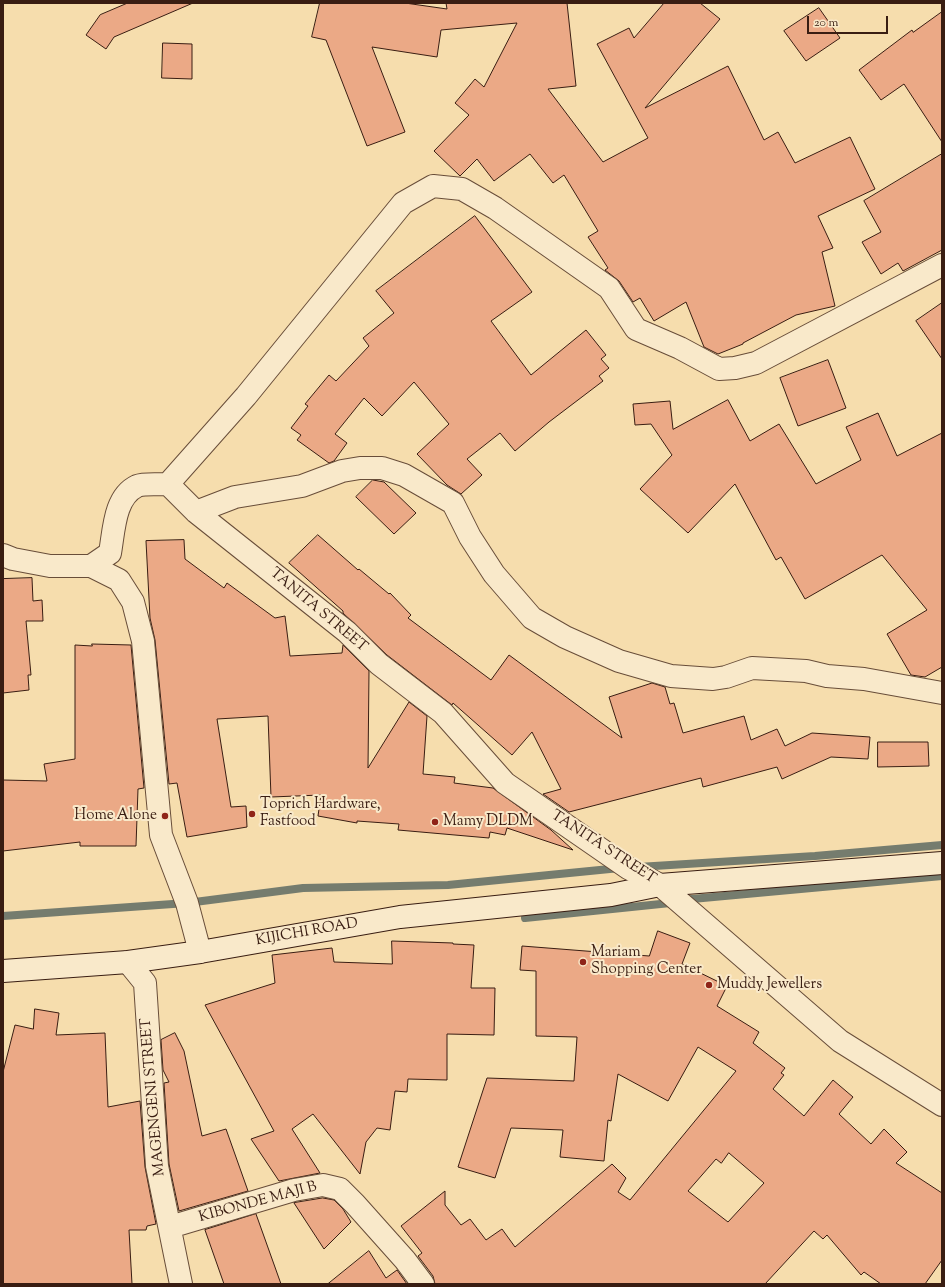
<!DOCTYPE html>
<style>
body{margin:0}
#map{position:relative;width:945px;height:1287px;overflow:hidden;background:#f6ddad;font-family:"Sorts Mill Goudy",serif}
canvas{display:block}
.frame{position:absolute;inset:0;border:4px solid #391d12;pointer-events:none}
.scale{position:absolute;left:807px;top:16px;width:81px;height:18px;box-sizing:border-box;border:2px solid #391d12;border-top:0;padding-left:5px;font-size:12px;line-height:14px;white-space:nowrap;color:#391d12;-webkit-text-stroke:3px #f9e9ca;paint-order:stroke}
</style>
<div id="map">
<canvas width="945" height="1287"></canvas>
<div class="frame"></div>
<div class="scale">20 m</div>
</div>
<script>
const ctx = document.querySelector('canvas').getContext('2d');
ctx.lineJoin = 'round';
function stroke(path, color, width, dash) {
  ctx.strokeStyle = color;
  ctx.lineWidth = width;
  ctx.lineCap = dash ? 'butt' : 'round';
  ctx.setLineDash(dash || []);
  ctx.stroke(path);
}
function paint(path, color) {
  ctx.fillStyle = color;
  ctx.fill(path, 'evenodd');
}
function label(font, color, halo, rows, align = 'center') {
  ctx.font = font + ' "Sorts Mill Goudy",serif';
  ctx.lineWidth = 4;
  ctx.setLineDash([]);
  ctx.textBaseline = 'middle';
  ctx.strokeStyle = halo;
  ctx.fillStyle = color;
  for (const [text, x, y, turn = 0] of rows) {
    ctx.save();
    ctx.translate(x, y);
    ctx.rotate((+turn || 0) * Math.PI / 180);
    ctx.textAlign = isNaN(turn) ? turn : align;
    if (halo) ctx.strokeText(text, 0, 0);
    ctx.fillText(text, 0, 0);
    ctx.restore();
  }
}
const stream = new Path2D(`
 M638 867 815 856 942 845
 M3 916 187 903 303 888 448 885 620 868
 M525 918 680 902 692 899 942 876`);
const building = new Path2D(`
 M128 3H193L114 37 106 49 86 35 100 15Z
 M320 3H405L447 9 446 3H567L576 86 548 89 603 162 648 138 597 44 629 28 634 38 664 3H700L720 19 645 108 728 66 764 140 778 132 795 163 850 137 875 189 818 216 833 248 822 252 835 306 796 315 743 343V344L718 354 704 347 686 302 654 321 640 298 633 302 619 281 605 270 608 268 588 237 598 231 564 175 553 183 530 154 494 181 477 159 460 176 434 151 469 115 455 103 475 79 484 87 517 23 441 30 437 57 372 47 405 132 367 146 326 40 312 37Z
 M819 8 840 38 806 61 784 31Z
 M942 12V142L904 84 881 100 859 70 912 30 913 32Z
 M163 43 192 44V79L162 78Z
 M942 154V250L903 271 898 263 881 274 862 242 881 232 864 201Z
 M475 216 532 292 491 321 531 375 586 330 606 355 601 359 609 368 599 376 603 381 549 422 515 451 500 433 467 459 482 475 461 494 447 485 417 454 449 424 414 382 382 416 364 398 335 434 347 443 334 461 329 463 297 440 301 435 291 428 308 406 305 404 329 375 336 381 369 346 363 338 394 313 376 291Z
 M942 303V359L916 321Z
 M828 360 846 408 798 426 780 378Z
 M728 400 750 441 779 424 816 484 861 460 846 427 878 413 897 456 942 433V667L925 677 911 675 887 634 927 610 882 555 805 599 781 557 776 560 735 484 688 533 640 489 672 455 651 424 635 425 633 404 670 401 673 429Z
 M373 480 384 482 416 513 394 534 356 497Z
 M318 535 358 570 359 569 389 594 390 593 411 615 408 618 491 680 509 655 622 738 609 697 652 683 665 687 670 704 674 703 683 733 744 716 751 740 777 729 785 746 812 733 870 737 868 759 831 757 782 779 777 767 703 787 701 778 569 812 543 794 561 789 532 732 512 755 453 703 452 705 387 655 343 613V611L289 563Z
 M184 540 185 559 224 588 227 583 275 618 285 616 290 656 342 653 343 645 369 671 368 768 409 702 427 716 423 774 455 777 454 783 493 788 551 830 573 850 507 828 505 835 490 832 489 838 398 830 399 824 357 821V823L318 816 321 795 271 797 268 716 217 719 231 807 246 806 247 827 187 837 177 783 169 784 155 640 150 618 146 541Z
 M32 578 33 601 42 600 43 621H26L31 675H28L29 690 3 693V579Z
 M92 644 131 645 144 788 138 789 136 846H80V842L3 851V780L47 781 44 764 75 759V645L92 646Z
 M878 742H928L929 766 878 767Z
 M658 931 690 943 682 964 727 986 717 1006 759 1032 753 1043 785 1068 781 1073 784 1075 773 1089 804 1116 833 1080 853 1097 839 1114 871 1144 884 1129 907 1152 896 1163 942 1193V1260L925 1284H881L864 1272 861 1275 827 1235 823 1239 814 1231 765 1284H435L433 1276 418 1256 422 1253 401 1226 445 1191V1205L461 1225 470 1219 486 1240 502 1229 515 1247 612 1164 626 1178 618 1192 630 1200 736 1071 698 1047 668 1101 618 1074 611 1121 608 1120 604 1161 560 1157 563 1130 511 1128 495 1178 458 1167 487 1078 574 1081 577 1037 536 1036V971L520 970 522 946 649 956ZM729 1153 764 1183 728 1222 688 1191 716 1159 721 1163Z
 M392 941 453 943V944L474 945 471 988H495L494 1035 447 1034V1080L408 1079 407 1092 395 1091 390 1130 377 1128 366 1142 360 1174 313 1114 292 1129 320 1173 279 1181 251 1139 274 1131 205 1005 275 983 272 955 332 948 334 962 392 964Z
 M35 1009 59 1013 56 1035 105 1033 108 1107 140 1101 145 1167 156 1224 147 1226 146 1230H129L132 1284H3V1072L15 1025 33 1029Z
 M175 1033 184 1051 202 1136 226 1129 248 1191 179 1211 169 1164 164 1083 169 1082 163 1070 161 1040Z
 M323 1198 334 1200 343 1209 351 1222 324 1249 294 1203Z
 M256 1214 281 1284H224L205 1230Z
 M369 1251 386 1278 397 1270 407 1284H328Z`);
const street = new Path2D(`
 M168 484 246 396 403 203 433 186 462 189 495 208 609 288 636 329 680 348 719 369 735 368 756 363 942 265
 M196 512 235 497 302 486 342 471 360 468H382L404 475 453 503 470 537 494 574 532 618 565 637 619 661 671 676 713 679 726 677 752 668 806 671 827 676 864 679 942 693
 M3 555 13 559 50 566H91L110 553C114 531 114 497 137 486 145 483 159 485 168 484L196 512 347 632 379 664 443 713 505 783 628 868 660 885 840 1041 942 1105
 M91 566 119 580 133 602 143 641 161 835 187 903 200 952
 M128 962 145 983 157 1166 181 1284
 M170 1227 294 1190 323 1185 340 1189 355 1204 405 1260 423 1284`);
const secondary = new Path2D(`
 M3 971 128 962 200 952 400 917 611 895 660 885 942 863`);
const markers = [
 [252,814,4,"#8f2418"],
 [165,816,4,"#8f2418"],
 [435,822,4,"#8f2418"],
 [583,962,4,"#8f2418"],
 [709,985,4,"#8f2418"]
];
const streetNames = [
 ["TANITA STREET",318,611,40],
 ["TANITA STREET",603,848,33],
 ["KIJICHI ROAD",307,933,-10],
 ["MAGENGENI STREET",154,1097,-95],
 ["KIBONDE MAJI B",258,1203,-15]
];
const poiNames = [
 ["Toprich Hardware,",260,805],
 ["Fastfood",260,822],
 ["Home Alone",157,816,"right"],
 ["Mamy DLDM",443,822],
 ["Mariam",591,953],
 ["Shopping Center",591,970],
 ["Muddy Jewellers",717,985]
];
stroke(stream, '#757c6e', 8);
paint(building, '#eba986');
stroke(building, '#391d12', 1);
stroke(street, '#684d39', 24);
stroke(secondary, '#391d12', 24);
stroke(street, '#f9e9ca', 22);
stroke(secondary, '#f9e9ca', 22);
for (const [x, y, r, color] of markers) {
  const dot = new Path2D();
  dot.arc(x, y, r, 0, 2 * Math.PI);
  ctx.fillStyle = color;
  ctx.fill(dot);
  stroke(dot, '#f9e9ca', 1.5);
}
label('15px', '#391d12', '#f9e9ca', streetNames);
label('15px', '#391d12', '#f9e9ca', poiNames, 'left');
</script>
